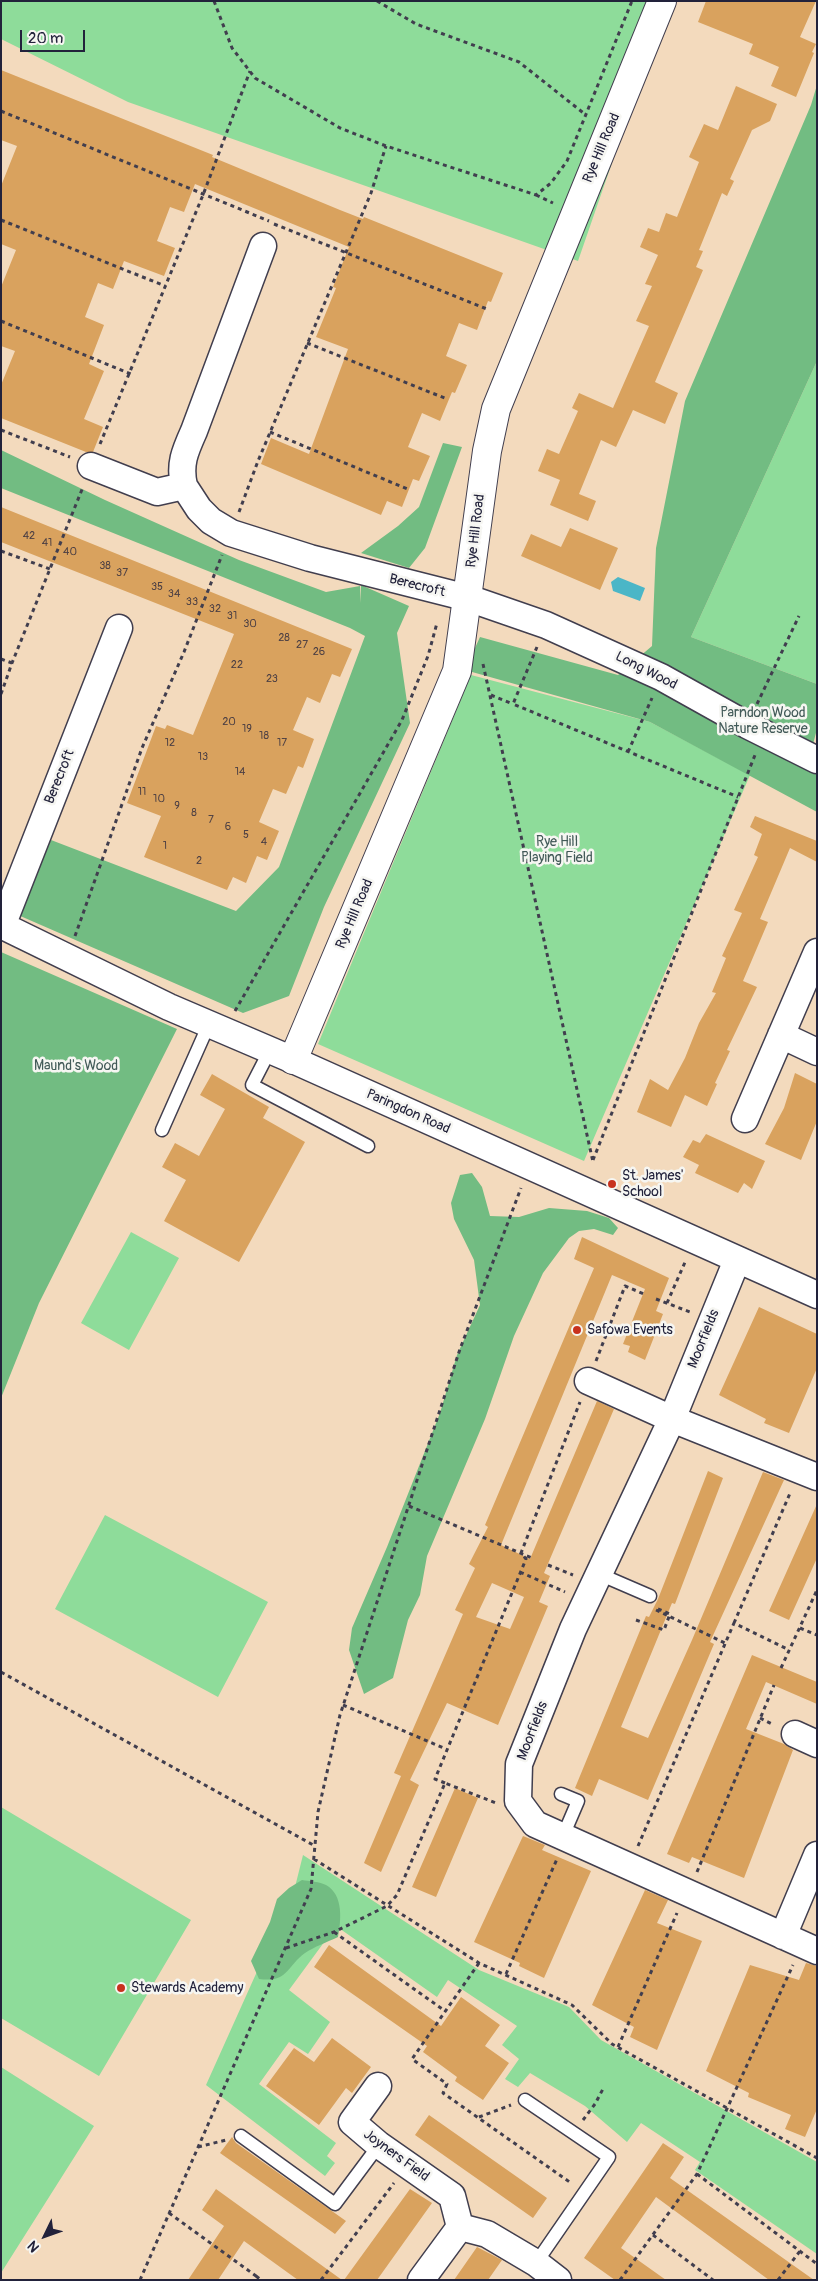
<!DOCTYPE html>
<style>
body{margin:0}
#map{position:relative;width:818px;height:2281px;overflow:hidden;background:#f3dabd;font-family:Pangolin,sans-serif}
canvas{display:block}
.frame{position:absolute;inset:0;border:2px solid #22223b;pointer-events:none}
.north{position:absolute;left:20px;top:2211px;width:50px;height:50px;-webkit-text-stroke:4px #f6f6f2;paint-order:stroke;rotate:228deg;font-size:14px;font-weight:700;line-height:20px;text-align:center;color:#22223b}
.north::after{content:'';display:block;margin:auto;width:18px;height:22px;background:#22223b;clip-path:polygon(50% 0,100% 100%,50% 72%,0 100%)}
.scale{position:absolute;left:20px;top:30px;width:65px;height:22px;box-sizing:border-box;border:2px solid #22223b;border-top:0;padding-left:6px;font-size:15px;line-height:18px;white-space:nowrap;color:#22223b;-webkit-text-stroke:4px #f6f6f2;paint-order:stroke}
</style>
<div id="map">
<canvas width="818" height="2281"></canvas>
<div class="frame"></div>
<div class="north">N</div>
<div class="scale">20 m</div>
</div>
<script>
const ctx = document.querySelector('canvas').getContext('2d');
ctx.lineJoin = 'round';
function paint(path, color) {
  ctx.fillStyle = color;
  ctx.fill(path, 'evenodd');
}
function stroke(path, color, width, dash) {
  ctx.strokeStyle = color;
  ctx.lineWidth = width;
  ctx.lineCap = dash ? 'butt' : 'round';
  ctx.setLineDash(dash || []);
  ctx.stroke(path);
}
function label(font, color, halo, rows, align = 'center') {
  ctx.font = font + ' Pangolin,sans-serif';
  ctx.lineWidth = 5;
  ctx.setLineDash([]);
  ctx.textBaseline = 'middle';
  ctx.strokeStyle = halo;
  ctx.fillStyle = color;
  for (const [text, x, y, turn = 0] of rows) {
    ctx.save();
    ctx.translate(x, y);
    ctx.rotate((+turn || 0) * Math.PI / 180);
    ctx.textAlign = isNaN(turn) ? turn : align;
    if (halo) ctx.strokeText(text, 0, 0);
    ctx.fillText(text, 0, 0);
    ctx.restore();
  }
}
const green = new Path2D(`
 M1 1H668L578 261 128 102 1 39Z
 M817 361V684L691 637Z
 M471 675 650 722 750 775 584 1161 318 1044Z
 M131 1232 179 1258 129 1350 81 1323Z
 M105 1515 268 1602 218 1697 55 1609Z
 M1 1807 191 1920 99 2076 1 2018Z
 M303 1855 479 1970 569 2007 601 2040 817 2162V2254L695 2170 700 2162 641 2123 627 2142 585 2106 530 2073 518 2087 505 2079 519 2059 502 2045 517 2026 448 1980 437 1997 336 1926 289 1990 330 2022 308 2054 289 2042 259 2084 336 2143 327 2156 335 2163 325 2176 206 2085 295 1887Z
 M1 2067 94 2126 1 2273Z`);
const forest = new Path2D(`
 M817 85V361L691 637 817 684V729L811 752 817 755V812L650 722 465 670 480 637 618 675 652 646 656 548 685 401 811 105Z
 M443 443 462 447 425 548 409 568 361 553 398 526 419 507Z
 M1 450 105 500 239 560 326 592 360 586 361 603V585L409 606 397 633 410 723 324 907 289 996 243 1013 18 915 51 840 236 911 279 867 365 636 350 628 1 488Z
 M1 952 177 1029 39 1303 1 1398Z
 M472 1173 482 1187 490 1216 519 1217 549 1208 587 1211 609 1218 618 1228 613 1235 594 1229 579 1231 569 1238 543 1273 514 1336 485 1419 427 1556 420 1595 408 1620 393 1678 364 1694 349 1650 352 1628 387 1547 440 1413 457 1355 480 1305 474 1260 454 1219 451 1203 460 1175Z
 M302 1880C309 1881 320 1882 326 1885 344 1895 341 1921 338 1937 327 1942 314 1947 305 1953 286 1967 288 1983 259 1979L251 1961 270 1922 277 1899 289 1888Z`);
const water = new Path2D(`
 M618 577 645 588 640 601 613 591 611 582Z`);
const building = new Path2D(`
 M706 1H816L800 37 816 44 812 52 814 53 796 97 771 86 779 67 749 54 753 44 698 22Z
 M1 70 213 155 212 157 340 210 363 219 364 217 503 273 491 302 488 301 477 330 459 323 446 356 467 365 455 393 452 392 440 421 422 413 408 447 430 456 419 481 413 479 402 507 387 501 381 515 261 464 271 438 309 454 348 349 316 337 336 288 333 287 349 247 195 184 184 212 170 207 157 241 175 248 164 276 124 261 113 289 98 283 85 317 104 325 89 364 104 371 84 419 103 427 93 452H86L1 418V385L15 351 1 346V287L16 250 1 244V186L17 146 1 140Z
 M736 86 777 104 770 121 752 130 730 179 734 181 727 196 722 193 699 250 703 251 696 267 703 270 655 382 678 393 665 424 633 410 616 447 601 440 579 494 596 501 588 521 550 505 560 480 538 471 547 449 559 454 578 411 572 408 579 393 613 408 649 326 636 321 652 286 645 284 658 255 640 247 648 228 659 232 666 213 677 217 699 162 689 157 704 124 718 130Z
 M1 507 352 649 340 677 332 674 320 703 307 697 293 730 314 739 303 768 298 766 286 794 273 789 259 822 279 831 267 860 257 856 246 883 233 877 227 890 144 857 161 816 127 803 156 726 165 729 167 725 193 735 234 634 1 542Z
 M570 528 618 548 600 590 521 556 531 534 561 547Z
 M755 816 817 841V862L790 848 760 919 768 922 743 981 757 987 727 1050 730 1051 715 1083 717 1084 707 1106 685 1095 671 1127 637 1112 650 1079 668 1090 685 1058 699 1023 716 993 712 992 726 958 722 956 742 913 734 910 758 857 754 855 762 834 750 827Z
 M795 1073 817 1084V1121L801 1160 765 1144 784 1108Z
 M212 1074 269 1107 263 1118 305 1142 239 1262 164 1221 186 1180 162 1167 175 1143 199 1156 225 1109 200 1095Z
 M706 1134 765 1161 752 1189 744 1183 738 1193 695 1173 699 1165 683 1157 693 1140 700 1143Z
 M582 1237 669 1278 656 1311 663 1314 645 1360 628 1352 630 1346 623 1344 645 1289 612 1275 501 1545 530 1559 597 1401 614 1409 544 1573 550 1576 539 1602 548 1606 498 1725 447 1703 410 1780 419 1785 381 1872 364 1863 401 1776 394 1773 463 1614 455 1610 475 1568 469 1564 488 1527 485 1525 594 1268 574 1259ZM492 1583 524 1597 510 1629 476 1617Z
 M759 1307 817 1334V1368L789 1433 764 1423 766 1419 719 1395Z
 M708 1471 723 1478 675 1604 672 1603 621 1727 648 1738 692 1640 763 1472 784 1480 710 1642 714 1644 648 1800 599 1779 592 1796 575 1788 646 1616 649 1617 658 1599Z
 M817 1504V1558L789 1620 769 1611Z
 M752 1655 817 1682V1704L766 1682 746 1729 784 1744 793 1750 744 1878 692 1857 689 1863 667 1854Z
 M455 1788 478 1798 436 1897 412 1887Z
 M523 1836 545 1845 542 1850 591 1871 544 1978 519 1966 520 1963 474 1942Z
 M645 1890 668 1900 657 1923 702 1941 657 2050 630 2037 634 2027 592 2005Z
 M329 1945 441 2026 461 1997 500 2025 485 2046 509 2063 483 2100 455 2081 457 2077 423 2052 427 2046 314 1967Z
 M806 1963 817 1966V2109L805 2137 785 2129 791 2115 748 2097 749 2093 706 2071 750 1965 799 1980Z
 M332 2038 371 2067 352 2093 346 2088 319 2125 266 2086 294 2048 314 2062Z
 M429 2115 547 2198 533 2218 415 2135Z
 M232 2137 236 2143 346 2221 335 2234 220 2153Z
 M663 2143 684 2157 670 2178 814 2280H769L656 2197 621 2248 666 2280H615L584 2258Z
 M216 2189 342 2280H298L244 2241 218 2280H188L224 2226 202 2210Z
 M410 2189 432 2203 377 2280H344Z
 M477 2247 502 2260 488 2280H454Z`);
const path = new Path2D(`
 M214 1 232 48 255 78 340 128 386 146 536 195 551 183 567 161 632 1
 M377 1 416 24 519 62 586 115
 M1 111 269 221
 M536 195 553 203
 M1 220 165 286
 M274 224 487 309
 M1 321 131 374
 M307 343 447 399
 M1 430 70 457
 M270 432 410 490
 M100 444 203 195 250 71
 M239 512 258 461 371 193 386 146
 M1 551 50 569
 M537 647 513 704 738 797
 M1 659 12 663
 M483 664 593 1162
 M1 694 12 663 83 487
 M491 695 513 704
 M757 704 799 616
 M628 752 652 698
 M75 936 142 748 184 652 222 555
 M235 1011 402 720 428 656 437 623
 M593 1160 755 755
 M656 1299 690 1312
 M667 1303 686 1260
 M596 1361 625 1286 644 1294
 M409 1506 532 1558
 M548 1565 573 1575
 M520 1572 565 1592
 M656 1610 725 1643
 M636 1620 664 1630 670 1614 658 1609
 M734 1623 791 1491
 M800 1628 817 1635
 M781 1668 817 1590
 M1 1672 315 1846
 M343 1705 446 1749
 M760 1718 774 1725
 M445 1783 435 1779 526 1559 521 1553 580 1402
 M638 1846 734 1623 789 1650
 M314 1859 479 1963 572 2005 612 2044 817 2158
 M697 1872 774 1685
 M334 1932 445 2011
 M286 1948 334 1932 387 1906 397 1895 445 1783 496 1803
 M479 1963 412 2059 447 2084 443 2093 571 2183
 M506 1974 557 1859
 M618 2047 677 1913
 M479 2117 511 2105
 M583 2120 595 2104 604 2087
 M198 2147 226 2140
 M697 2174 817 2264
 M169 2213 256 2276 254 2280
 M653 2235 713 2280
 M256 2276 261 2280
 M140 2280 311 1889 318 1812 340 1715 460 1349 521 1188
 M321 2280 394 2183
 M620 2280 697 2174 793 1965
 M778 2280 800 2251`);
const lane = new Path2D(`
 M270 1050 252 1085 368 1146
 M162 1130 209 1024
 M599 1574 650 1596
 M561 1794 578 1801 563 1836
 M525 2100 609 2157 536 2263
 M241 2136 335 2204 379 2145`);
const street = new Path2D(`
 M91 466 157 492 184 486 199 509 211 521 231 533 310 558 468 598 546 625 661 677 747 725 817 760
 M184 486C179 464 185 451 194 431L263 246
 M1 925 169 1007 293 1060 817 1295
 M2 926 119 628
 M781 1035 817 1052
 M745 1119 817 952
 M737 1260 672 1419 573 1629 519 1764 518 1801 535 1824 817 1951
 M588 1381 672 1419 817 1477
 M795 1734 817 1744
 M783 1936 817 1855
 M378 2086 352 2122 379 2145 452 2196 460 2227
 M421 2280 460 2227 487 2234 536 2263 558 2280`);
const secondary = new Path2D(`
 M293 1060 457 671 487 451 496 409 662 1`);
const markers = [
 [612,1184,5,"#c8321e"],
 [577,1330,5,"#c8321e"],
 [121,1988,5,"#c8321e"]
];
const numberNames = [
 ["42",29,536],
 ["41",47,543],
 ["40",70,552],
 ["38",105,566],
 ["37",122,573],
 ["35",157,587],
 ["34",174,594],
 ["33",192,602],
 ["32",215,609],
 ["31",232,616],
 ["30",250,624],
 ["28",284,638],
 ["27",302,645],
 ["26",319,652],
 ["22",237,665],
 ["23",272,679],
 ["20",229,722],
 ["19",247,729],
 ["18",264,736],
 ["12",170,743],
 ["17",282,743],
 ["13",203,757],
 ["14",240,772],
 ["11",142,792],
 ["10",159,799],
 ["9",177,806],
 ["8",194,813],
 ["7",211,820],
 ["6",228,827],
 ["5",246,835],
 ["4",264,842],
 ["1",165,846],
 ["2",199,861]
];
const streetNames = [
 ["Rye Hill Road",602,148,-67],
 ["Rye Hill Road",476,531,-83],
 ["Berecroft",417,586,14],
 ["Long Wood",646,671,27],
 ["Berecroft",60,777,-68],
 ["Rye Hill Road",355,914,-67],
 ["Paringdon Road",408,1112,24],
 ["Moorfields",704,1339,-68],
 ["Moorfields",533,1731,-69],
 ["Joyners Field",396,2156,36]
];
const parkNames = [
 ["Parndon Wood",763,713],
 ["Nature Reserve",763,729],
 ["Rye Hill",557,842],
 ["Playing Field",557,858],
 ["Maund's Wood",76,1066]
];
const poiNames = [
 ["St. James'",622,1176],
 ["School",622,1192],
 ["Safowa Events",587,1330],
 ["Stewards Academy",131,1988]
];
paint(green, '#8edc9a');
paint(forest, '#72bc82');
paint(water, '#4bb6c7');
paint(building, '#d9a25e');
stroke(lane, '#413e4e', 15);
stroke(street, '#413e4e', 29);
stroke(secondary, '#413e4e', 30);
stroke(path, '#413e4e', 3, [4, 4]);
stroke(lane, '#fff', 12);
stroke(street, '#fff', 26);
stroke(secondary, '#fff', 28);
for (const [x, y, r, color] of markers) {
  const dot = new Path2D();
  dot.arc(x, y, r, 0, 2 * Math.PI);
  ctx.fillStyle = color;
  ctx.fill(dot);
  stroke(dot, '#f6f6f2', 2);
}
label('11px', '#504244', null, numberNames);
label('14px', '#22223b', '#f6f6f2', streetNames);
label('14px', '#425a58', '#f6f6f2', parkNames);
label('14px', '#22223b', '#f6f6f2', poiNames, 'left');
</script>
